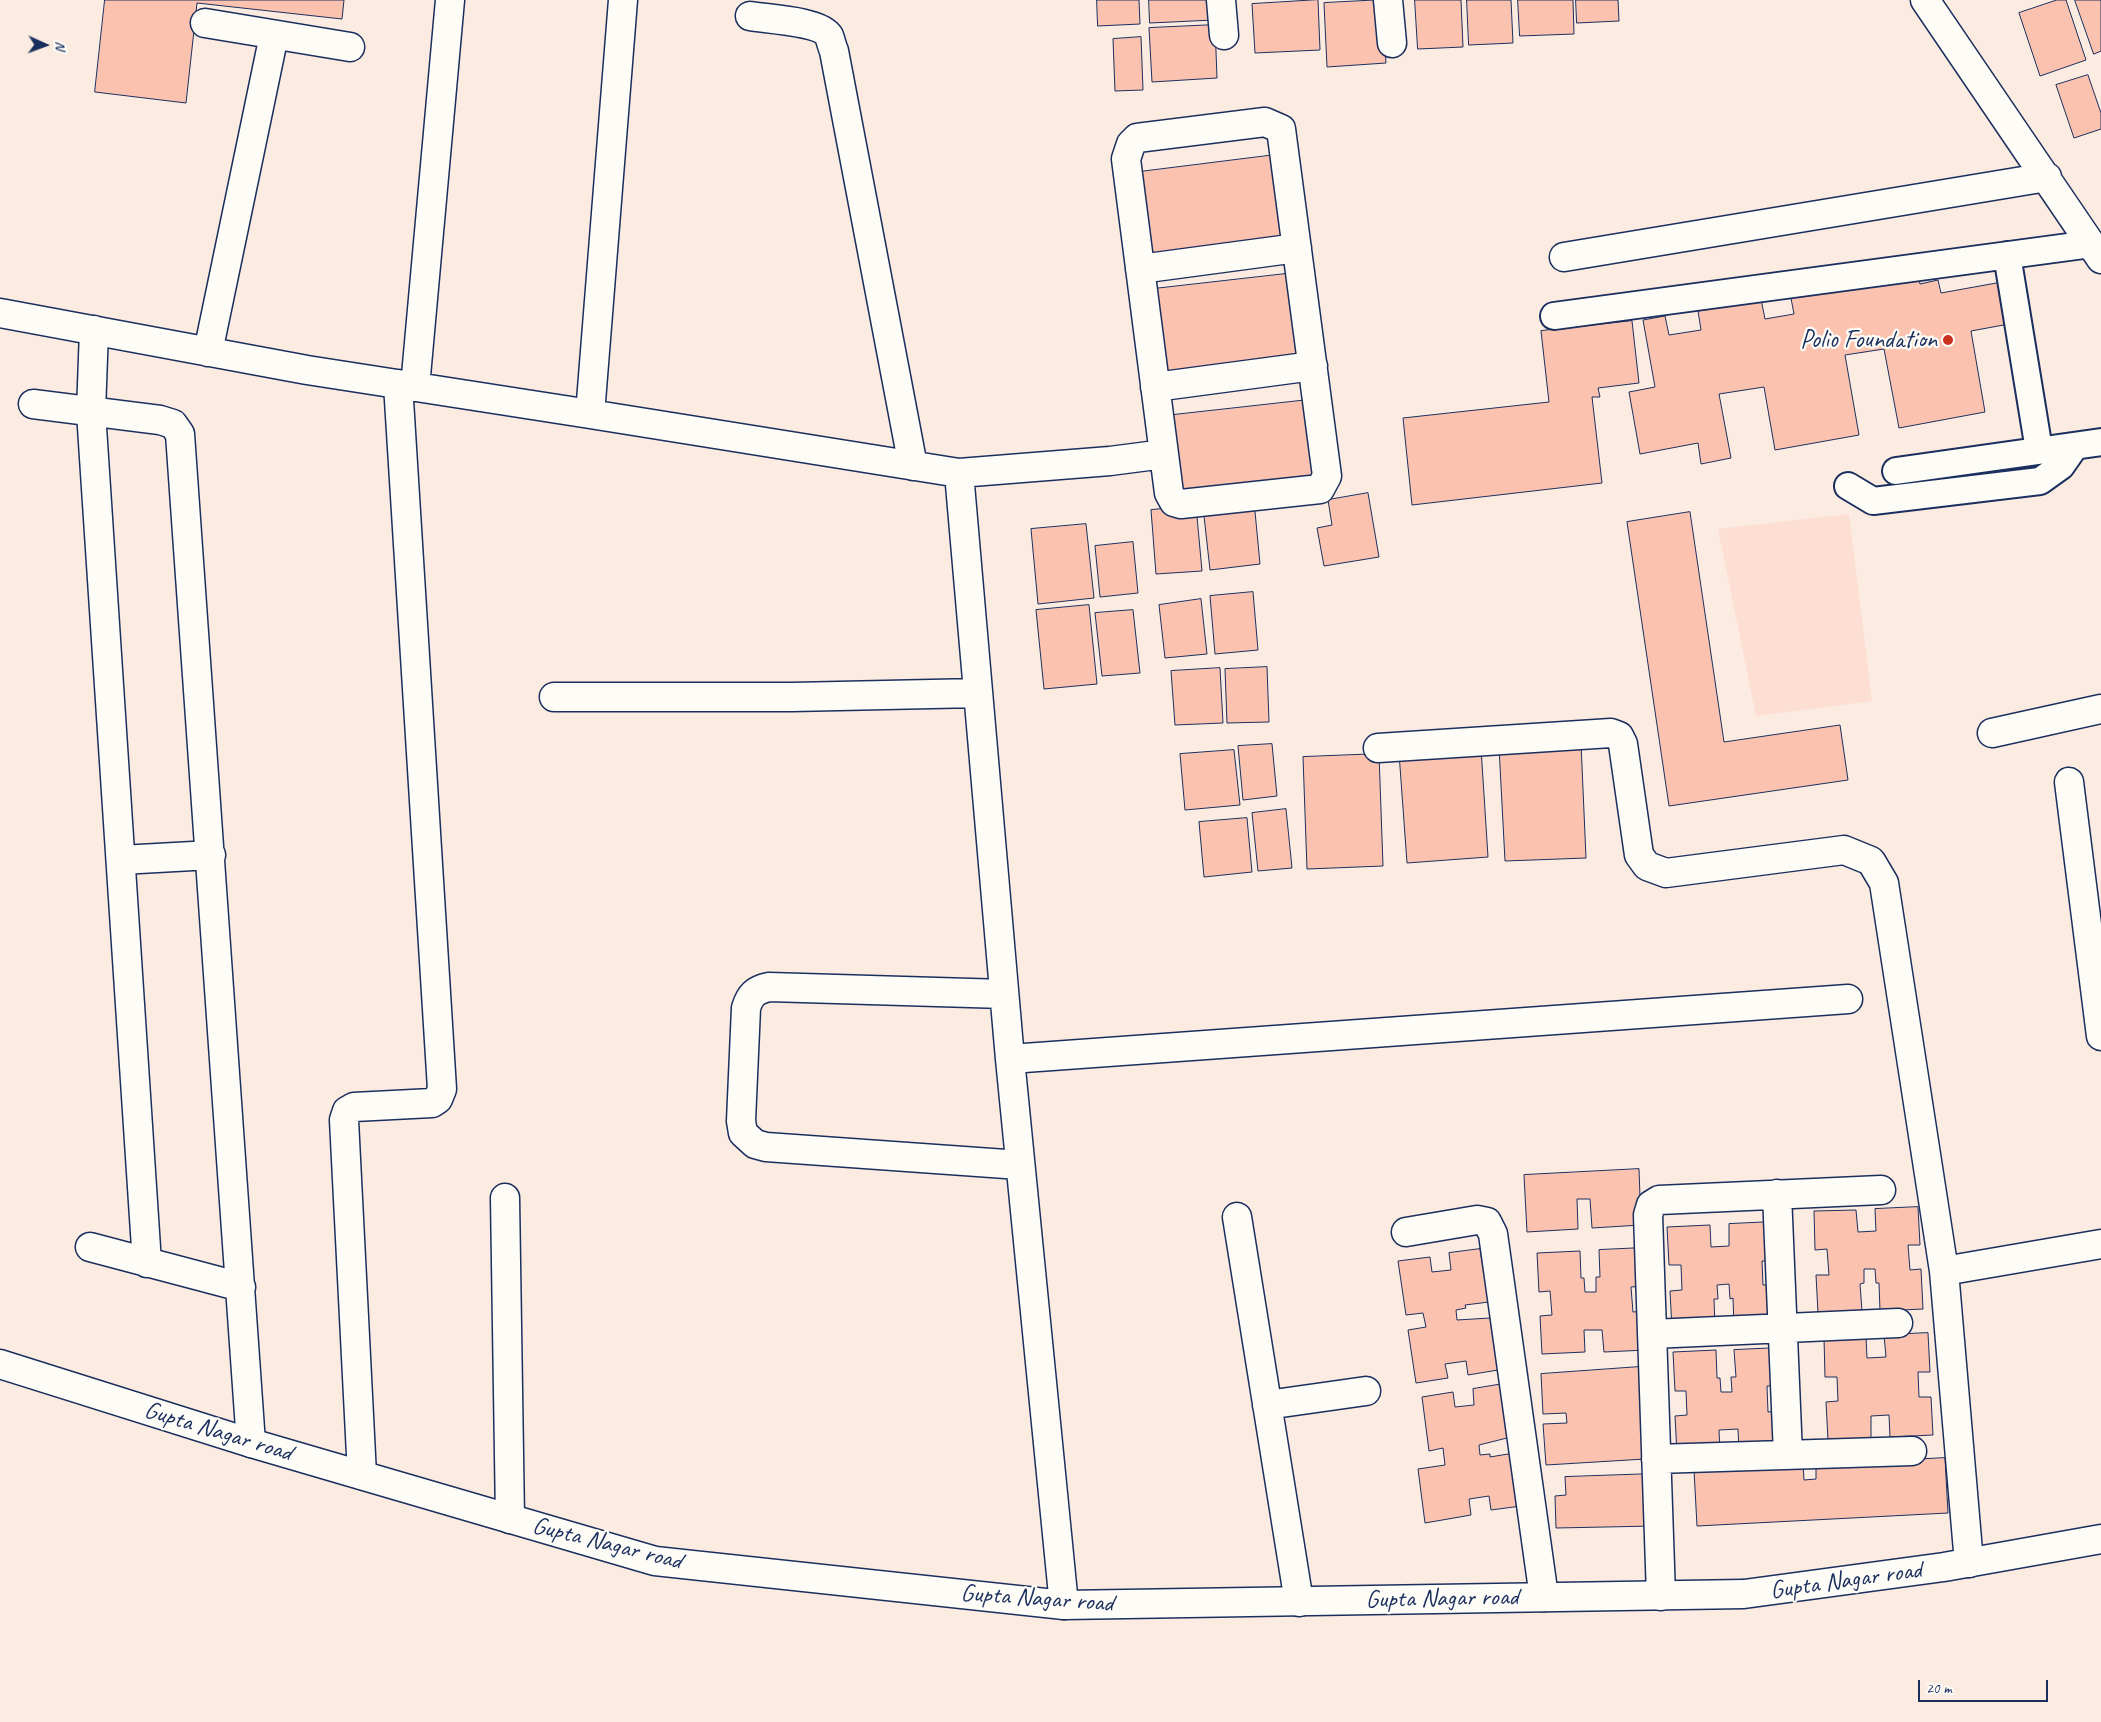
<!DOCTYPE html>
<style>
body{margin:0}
#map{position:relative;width:2101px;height:1722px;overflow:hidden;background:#fcebe1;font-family:Caveat,sans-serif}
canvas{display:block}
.north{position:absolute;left:20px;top:20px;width:50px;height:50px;-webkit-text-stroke:4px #fdfcf7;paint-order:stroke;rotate:92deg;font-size:14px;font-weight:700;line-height:20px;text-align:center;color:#1b2f5e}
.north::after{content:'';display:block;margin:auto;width:18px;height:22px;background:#1b2f5e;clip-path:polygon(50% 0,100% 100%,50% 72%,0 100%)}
.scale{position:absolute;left:1918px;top:1680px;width:130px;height:22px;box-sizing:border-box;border:2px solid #1b2f5e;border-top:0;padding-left:6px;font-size:15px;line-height:18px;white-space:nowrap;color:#1b2f5e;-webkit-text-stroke:4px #fdfcf7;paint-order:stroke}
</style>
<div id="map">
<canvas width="2101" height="1722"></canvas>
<div class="north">N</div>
<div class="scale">20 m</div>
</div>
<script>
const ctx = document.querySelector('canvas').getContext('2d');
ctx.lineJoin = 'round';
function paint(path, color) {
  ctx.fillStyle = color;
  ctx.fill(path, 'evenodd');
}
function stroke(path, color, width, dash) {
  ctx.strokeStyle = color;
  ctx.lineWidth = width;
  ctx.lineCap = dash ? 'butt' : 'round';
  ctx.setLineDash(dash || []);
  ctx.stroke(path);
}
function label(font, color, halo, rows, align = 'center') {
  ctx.font = font + ' Caveat,sans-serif';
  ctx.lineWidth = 4.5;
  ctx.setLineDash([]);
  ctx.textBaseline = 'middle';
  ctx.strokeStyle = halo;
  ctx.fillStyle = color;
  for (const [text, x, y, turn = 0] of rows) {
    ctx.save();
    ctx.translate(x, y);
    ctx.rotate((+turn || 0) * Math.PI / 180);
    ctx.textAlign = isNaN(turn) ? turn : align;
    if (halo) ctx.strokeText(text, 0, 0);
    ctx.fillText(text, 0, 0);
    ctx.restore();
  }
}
const built = new Path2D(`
 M1849 514 1872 701 1756 716 1718 529Z`);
const building = new Path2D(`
 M105 0H344L342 19 197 3 186 103 95 92Z
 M1097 0H1139L1140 24 1098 26Z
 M1149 0H1213L1214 20 1150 23Z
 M1318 0 1320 50 1255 53 1252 4Z
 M1382 0 1386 63 1327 67 1324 3Z
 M1415 0H1461L1463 47 1418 49Z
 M1467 0H1511L1513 43 1469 45Z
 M1518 0H1573L1574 34 1520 36Z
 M1576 0H1618L1619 21 1577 23Z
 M2057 0H2066L2086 60 2040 76 2019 13Z
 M2075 0H2101V51L2094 54Z
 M1215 25 1217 78 1152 82 1149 28Z
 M1141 37 1143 90 1115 91 1113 39Z
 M2088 75 2101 113V129L2074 138 2056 85Z
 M1275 155 1285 243 1150 260 1139 172Z
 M1917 270 1920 284 1938 280 1941 293 2002 282 2009 324 1971 331 1985 412 1899 428 1884 349 1845 355 1859 435 1775 450 1764 387 1719 394 1731 458 1701 464 1698 443 1640 454 1629 392 1655 387 1643 320 1665 316 1669 335 1701 330 1698 311 1761 299 1765 319 1794 314 1790 293Z
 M1294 273 1304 362 1164 378 1153 289Z
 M1632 321 1639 383 1598 388 1600 397H1592L1602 483 1412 505 1403 418 1549 402 1541 331Z
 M1308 400 1317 484 1182 499 1173 415Z
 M1368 493 1379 557 1324 566 1317 528 1332 525 1328 500Z
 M1254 501 1260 564 1210 570 1203 507Z
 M1196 506 1202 571 1156 574 1151 510Z
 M1690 512 1724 742 1840 725 1848 780 1669 806 1627 522Z
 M1086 524 1094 598 1038 604 1031 529Z
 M1133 542 1138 593 1100 597 1095 546Z
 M1253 592 1258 650 1215 654 1210 596Z
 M1201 599 1207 654 1165 658 1159 605Z
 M1089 605 1097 684 1044 689 1036 610Z
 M1133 610 1140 673 1102 676 1095 613Z
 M1267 667 1269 722 1227 723 1225 669Z
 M1220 668 1223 723 1175 725 1171 671Z
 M1581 743 1586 858 1505 861 1499 747Z
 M1272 744 1277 796 1243 800 1238 746Z
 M1481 748 1488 857 1407 863 1399 753Z
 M1234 750 1240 805 1185 810 1180 754Z
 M1379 754 1383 866 1307 869 1303 757Z
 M1286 809 1292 868 1258 871 1252 813Z
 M1247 818 1252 872 1204 877 1199 822Z
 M1639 1169 1641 1225 1592 1228 1590 1199H1577L1578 1229 1527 1232 1524 1175Z
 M1918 1207 1920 1245H1908L1910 1270 1921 1269 1923 1309 1880 1311 1879 1283H1876L1875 1269H1864V1283L1860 1284 1862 1311 1818 1313 1816 1275H1829L1827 1249 1815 1250 1814 1211 1856 1210 1858 1232 1876 1231 1875 1209Z
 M1772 1222 1774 1261H1762L1763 1285H1775L1776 1324 1734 1326 1733 1298 1730 1299 1729 1284 1717 1285 1718 1299H1714L1715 1327 1672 1329 1670 1291 1682 1290 1681 1265H1669L1667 1227 1710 1225 1711 1247 1729 1246V1224Z
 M1642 1248 1644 1286 1631 1287 1633 1312 1645 1311 1646 1350 1604 1352 1602 1330H1584L1585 1352 1542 1354 1540 1316 1552 1315 1550 1291 1539 1292 1537 1253 1580 1251 1581 1278H1584L1585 1292H1596V1277H1600L1599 1250Z
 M1480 1249 1489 1302 1465 1305 1466 1308 1456 1310 1457 1320 1490 1318 1498 1370 1468 1375 1466 1361 1445 1364 1448 1378 1416 1383 1408 1330 1426 1327 1423 1313 1406 1315 1398 1261 1430 1257 1432 1272 1451 1270 1449 1253Z
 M1928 1333 1930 1372H1918L1919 1397H1931L1933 1435 1890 1437 1889 1415 1871 1416V1438L1828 1440 1826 1402 1838 1401 1837 1377H1825L1824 1338 1866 1336 1867 1358 1886 1357 1884 1335Z
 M1778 1348 1779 1386H1767L1768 1412 1781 1411 1782 1449 1739 1451 1738 1429 1719 1430 1720 1452 1677 1454 1675 1416 1687 1415 1686 1391H1675L1673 1352 1716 1350 1717 1378H1720L1721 1392H1732L1731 1377H1736L1734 1350Z
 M1639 1367 1645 1459 1546 1465 1543 1424 1567 1423 1566 1413 1543 1414 1541 1374Z
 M1503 1384 1511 1437 1479 1445 1480 1455 1490 1454V1457L1514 1453 1521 1506 1491 1510 1489 1496 1469 1499 1471 1515 1425 1523 1418 1469 1445 1465 1443 1448 1429 1451 1422 1397 1453 1392 1455 1407 1474 1405 1473 1389Z
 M1945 1458 1948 1513 1697 1526 1694 1470 1803 1464 1804 1480 1816 1479V1465Z
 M1652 1474 1654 1526 1556 1528 1555 1496 1566 1495 1565 1477Z`);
const lane = new Path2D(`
 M2007 255 2039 450
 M1554 316 2091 244
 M1896 471 2101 442
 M1848 486 1873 501 2040 481 2061 466 2075 446`);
const street = new Path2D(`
 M1221 0 1224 35
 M1388 0 1392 43
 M1925 0 2101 259
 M750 16C767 19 820 21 829 36 831 41 832 47 834 51L913 466
 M205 23 350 47
 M1265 122 1281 129 1327 476 1320 489 1181 504 1174 502 1169 493 1126 159 1131 144 1137 138Z
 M1564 257 2047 177
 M1140 269 1297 248
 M0 313 307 370 590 414 623 0
 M94 330 91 412 147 1263
 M208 352 274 35
 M415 387 450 0
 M1155 387 1313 366
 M33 404 160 420 173 424 180 434 251 1443
 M590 414 959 473
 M554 697H792L978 693
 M1992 733 2101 709
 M1378 748 1611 733 1619 736 1623 744 1639 855 1647 866 1666 873 1844 850 1871 861 1884 883 1944 1271 1969 1563
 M2069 782 2101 1036
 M121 860 211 855
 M1004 994 769 987C755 990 750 995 746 1008L741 1121 743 1133 755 1144 766 1147 1020 1165
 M1010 1059 1848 999
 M1777 1194 1788 1455
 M505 1198 510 1519
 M1237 1217 1299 1602
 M1406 1232 1477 1220 1487 1222 1493 1234 1544 1597
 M90 1247 241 1287
 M1944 1271 2101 1244
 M1652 1334 1898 1323
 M1267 1405 1366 1391
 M1656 1459 1912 1451
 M362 1475 344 1120 347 1111 354 1107 432 1103 438 1099 442 1089 398 384
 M1661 1596 1648 1215 1651 1205 1659 1200 1881 1190
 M1064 1605 1010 1059 959 473 1110 461 1164 454`);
const secondary = new Path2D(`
 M0 1364 251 1443 655 1561 1064 1605 1744 1594 1944 1567 2101 1539`);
const markers = [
 [1948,340,6,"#c8321e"]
];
const poiNames = [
 ["Polio Foundation",1937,340]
];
const streetNames = [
 ["Gupta Nagar road",218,1432,17],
 ["Gupta Nagar road",607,1544,14],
 ["Gupta Nagar road",1846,1581,-8],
 ["Gupta Nagar road",1037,1599,4],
 ["Gupta Nagar road",1442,1599,-1]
];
paint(built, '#fcdfd2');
paint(building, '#fbc3af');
stroke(building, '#1b2f5e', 1);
stroke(lane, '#1b2f5e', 30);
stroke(street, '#1b2f5e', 31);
stroke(secondary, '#1b2f5e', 31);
stroke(lane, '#fdfcf7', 26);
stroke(street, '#fdfcf7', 28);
stroke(secondary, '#fdfcf7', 28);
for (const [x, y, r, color] of markers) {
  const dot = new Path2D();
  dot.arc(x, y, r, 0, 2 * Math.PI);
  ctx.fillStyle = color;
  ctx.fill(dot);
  stroke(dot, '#fdfcf7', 2);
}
label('25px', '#1b2f5e', '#fdfcf7', poiNames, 'right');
label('25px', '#1b2f5e', '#fdfcf7', streetNames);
</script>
